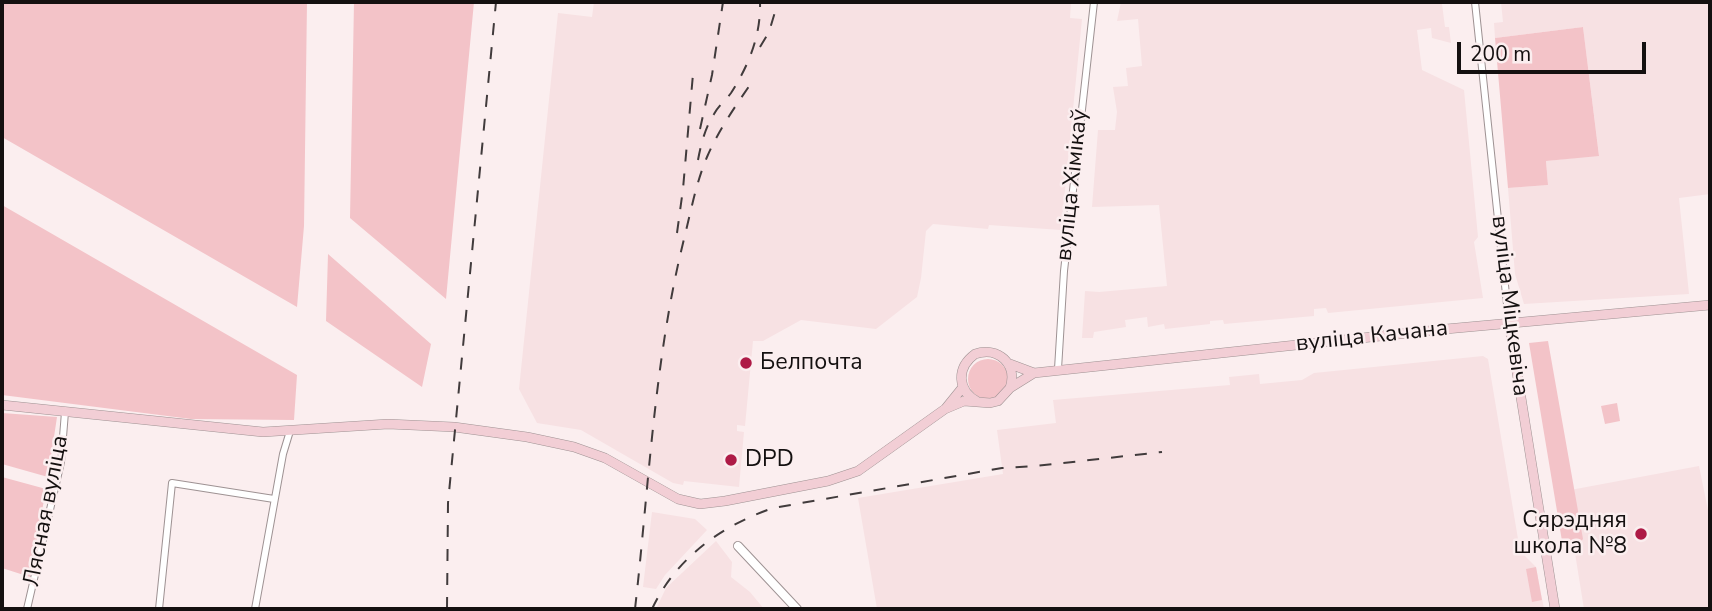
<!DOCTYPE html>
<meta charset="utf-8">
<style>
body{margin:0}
#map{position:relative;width:1712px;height:611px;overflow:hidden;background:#fbeeef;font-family:"Nunito Sans",sans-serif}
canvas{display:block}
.frame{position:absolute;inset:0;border:4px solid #141010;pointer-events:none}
.scale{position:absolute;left:1457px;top:42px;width:189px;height:32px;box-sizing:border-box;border:4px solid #141010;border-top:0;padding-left:9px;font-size:21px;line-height:24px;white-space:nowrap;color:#141010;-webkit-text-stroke:5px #fbeeef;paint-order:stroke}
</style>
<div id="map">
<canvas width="1712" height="611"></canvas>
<div class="frame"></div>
<div class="scale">200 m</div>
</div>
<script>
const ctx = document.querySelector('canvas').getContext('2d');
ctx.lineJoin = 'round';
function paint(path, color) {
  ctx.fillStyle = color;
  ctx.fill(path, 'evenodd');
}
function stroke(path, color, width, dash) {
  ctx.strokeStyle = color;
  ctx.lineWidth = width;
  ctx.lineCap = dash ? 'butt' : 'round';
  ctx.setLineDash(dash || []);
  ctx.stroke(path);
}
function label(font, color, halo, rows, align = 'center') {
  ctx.font = font + ' "Nunito Sans",sans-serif';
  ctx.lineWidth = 5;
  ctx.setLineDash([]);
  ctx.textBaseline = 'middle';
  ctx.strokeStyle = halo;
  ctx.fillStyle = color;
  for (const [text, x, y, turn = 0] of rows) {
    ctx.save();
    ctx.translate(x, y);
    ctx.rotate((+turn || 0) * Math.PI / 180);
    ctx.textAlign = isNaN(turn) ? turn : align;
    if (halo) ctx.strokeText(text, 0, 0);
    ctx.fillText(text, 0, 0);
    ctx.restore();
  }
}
const built = new Path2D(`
 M594 2H1071L1070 18 1082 19 1061 230 989 225 988 229 933 224 926 231 921 278 917 297 876 329 801 320 763 341H753L745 426 737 425V431L744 432 739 487 684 481 683 485 673 483 581 430 537 423 519 389 558 13 592 17Z
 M1121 2H1439L1442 4 1445 27H1449L1451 43 1432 38 1431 28 1417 30 1422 70 1464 90 1478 237 1474 242 1483 298 1328 313 1326 308 1314 309V316L1224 324 1223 320 1210 321V324L1165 329 1164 324 1148 327 1147 317 1125 320 1126 327 1094 332 1093 338H1082L1085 291 1099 292 1167 286 1159 205 1092 207 1098 130H1115L1117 112 1113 87 1128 86 1126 68 1142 66 1138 19 1117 21Z
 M1501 2H1710V194L1679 198 1689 294 1524 304 1515 274 1508 188 1548 185 1546 161 1599 155 1583 27 1495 38 1494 23 1503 22Z
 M1483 356 1488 359 1520 551 1536 567 1544 609H877L858 498 1003 474 997 430 1056 423 1053 400 1230 385 1229 377 1259 374 1260 384 1302 380 1314 373Z
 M1699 466 1710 520V609H1584L1565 491Z
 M652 512 695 519 707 530 665 575 656 589 643 587Z
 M716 541 732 562 731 577 750 592 764 609H656L666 588Z`);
const green = new Path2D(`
 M2 2H307L304 226 297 307 2 137Z
 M354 2H474L446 299 350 218Z
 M1583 27 1599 156 1546 161 1548 185 1508 188 1495 38Z
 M2 205 297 375 294 420 191 419 2 395Z
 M328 254 431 344 422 387 326 321Z
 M1548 341 1583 539 1579 544 1563 547 1529 343Z
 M968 379a20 20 0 1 1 40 0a20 20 0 1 1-40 0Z
 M1617 403 1620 421 1605 424 1601 406Z
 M2 413 57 417 48 477 2 464Z
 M2 477 46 489 30 577 2 568Z
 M1536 567 1542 600 1532 602 1526 569Z`);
const minor = new Path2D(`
 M1475 2 1509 323
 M1058 369 1064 271 1094 2
 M27 609 61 462 65 412
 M159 609 172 483 274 499
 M255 609 283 454 290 431`);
const tertiary = new Path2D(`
 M738 546 797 609`);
const secondary = new Path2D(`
 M1509 323 1555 609
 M1010 364 1034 373
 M978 402C957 391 956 368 975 354 998 346 1018 364 1010 388
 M2 405 263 432 388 424 454 427 527 437 574 447 605 458 678 499 700 504 725 501 828 481 858 471 945 409 964 401 990 403 998 401 1010 388 1034 373 1446 329 1710 305
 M946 408 963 387`);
const rail = new Path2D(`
 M760 47 769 32 778 2
 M700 129 712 75 723 2
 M698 160C701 144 705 128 714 114 718 106 726 100 731 93 749 65 761 35 760 2
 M677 233 683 189 693 74
 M447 609 448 503 496 2
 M635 609C649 486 654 360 684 239 691 211 696 183 707 157 719 129 737 104 754 79
 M652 609C676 558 721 526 773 508L1002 468 1036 466 1162 452`);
const markers = [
 [746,363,7,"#ae1a46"],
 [731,460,7,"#ae1a46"],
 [1641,534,7,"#ae1a46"]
];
const streetNames = [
 ["вуліца Хімікаў",1073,185,-84],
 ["вуліца Міцкевіча",1509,306,83],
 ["вуліца Качана",1372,337,-6],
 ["Лясная вуліца",47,511,-79]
];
const poiNames = [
 ["Белпочта",760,363],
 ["DPD",745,460],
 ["Сярэдняя",1627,521,"right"],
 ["школа №8",1627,547,"right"]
];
paint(built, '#f7e1e3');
paint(green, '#f3c3c8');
stroke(minor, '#9e9293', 8);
stroke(tertiary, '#9e9293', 10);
stroke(secondary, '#9e9293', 10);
stroke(minor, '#fff', 6);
stroke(tertiary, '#fff', 8);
stroke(secondary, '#f2ced5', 9);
stroke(rail, '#413b3c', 2, [12, 12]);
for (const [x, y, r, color] of markers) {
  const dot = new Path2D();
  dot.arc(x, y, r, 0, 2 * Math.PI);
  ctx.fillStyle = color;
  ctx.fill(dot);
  stroke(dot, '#fbeeef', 2.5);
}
label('23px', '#141010', '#fbeeef', streetNames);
label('23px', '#141010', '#fbeeef', poiNames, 'left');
</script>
